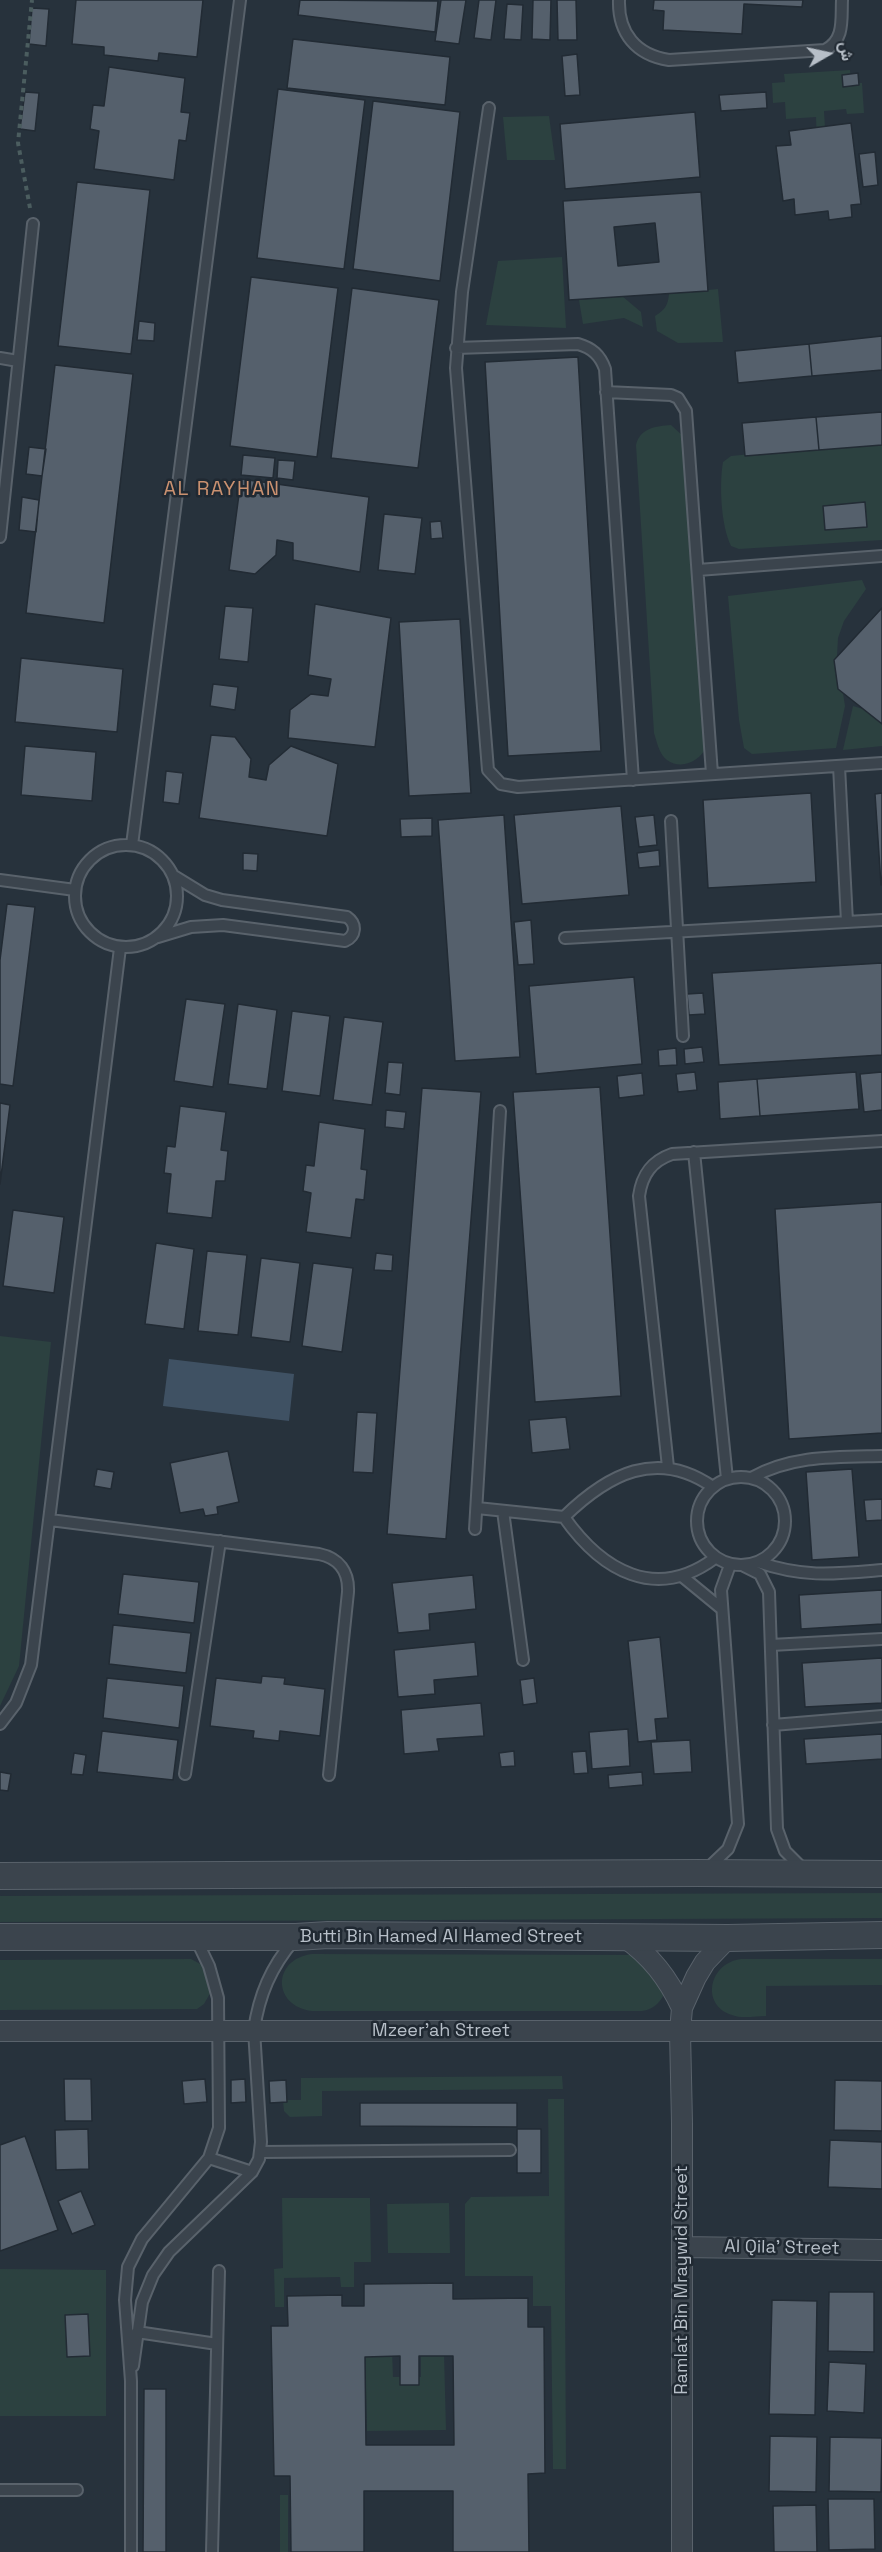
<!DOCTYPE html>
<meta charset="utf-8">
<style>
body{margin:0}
#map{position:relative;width:882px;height:2552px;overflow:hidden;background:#27323c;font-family:"Space Grotesk",Vazirmatn,sans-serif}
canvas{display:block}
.north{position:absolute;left:798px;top:24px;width:60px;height:60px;-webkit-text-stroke:4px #202932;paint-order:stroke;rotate:81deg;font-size:16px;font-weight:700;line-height:24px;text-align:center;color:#b7bfc8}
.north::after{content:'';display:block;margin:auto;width:21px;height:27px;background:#b7bfc8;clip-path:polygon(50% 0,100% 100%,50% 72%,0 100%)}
</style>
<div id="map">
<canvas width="882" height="2552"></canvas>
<div class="north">ش</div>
</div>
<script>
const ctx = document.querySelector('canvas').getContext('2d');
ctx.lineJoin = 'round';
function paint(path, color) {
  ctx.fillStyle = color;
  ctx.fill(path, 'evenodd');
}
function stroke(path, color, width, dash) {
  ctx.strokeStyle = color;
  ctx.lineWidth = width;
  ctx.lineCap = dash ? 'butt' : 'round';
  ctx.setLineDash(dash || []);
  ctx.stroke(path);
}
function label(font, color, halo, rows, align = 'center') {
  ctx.font = font + ' "Space Grotesk",sans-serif';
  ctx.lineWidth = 5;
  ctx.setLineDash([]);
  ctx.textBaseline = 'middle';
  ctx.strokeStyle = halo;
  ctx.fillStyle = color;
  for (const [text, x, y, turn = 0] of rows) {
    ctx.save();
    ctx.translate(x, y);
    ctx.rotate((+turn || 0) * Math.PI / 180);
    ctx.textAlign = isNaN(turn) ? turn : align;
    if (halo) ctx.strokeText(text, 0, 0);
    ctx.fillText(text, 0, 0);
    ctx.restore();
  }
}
const green = new Path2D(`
 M850 70 851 83H862L864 113 847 114 846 109 824 111 826 145H817L816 117 786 119 785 102 773 103 772 83 785 82 784 74Z
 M549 116 555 160H507L503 117Z
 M562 257 566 328 486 325 498 261Z
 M718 289 723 342 678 343 657 331 655 316C665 310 668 305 669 294Z
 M622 296 641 312 643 327 624 318 583 324 579 300Z
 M671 425 684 437 707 746C701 760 682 771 667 760 659 754 657 742 654 733L636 445C640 428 656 426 671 425Z
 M882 441V540L739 549 731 546C721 525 719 485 723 462L731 456Z
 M862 580 866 589 844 621 838 638 837 656 845 706 836 748 752 754 744 748 739 720 728 596Z
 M853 706 863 709 882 723V746L843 750Z
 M0 1336 51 1342 19 1666 0 1706Z
 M882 1893V1918L0 1922V1896Z
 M312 1954 644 1955 667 1988C662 2000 656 2009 642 2011H312C272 2006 272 1959 312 1954Z
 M191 1959 206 1967 212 1990 204 2004 197 2009 0 2010V1960Z
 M741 1959H882V1985L766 1986V2016C755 2016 742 2019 732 2015 700 2005 709 1963 741 1959Z
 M562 2076 563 2089 322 2091V2116L290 2117 284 2111 283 2100H301V2078Z
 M548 2099H564L566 2469H553L551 2306H533V2276H465V2204L471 2197 549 2196Z
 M282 2198H370L371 2262H354V2287H341L340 2277 284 2278V2307H275L274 2269 283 2268Z
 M449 2203 450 2253H388L387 2204Z
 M0 2269 106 2270V2416H0Z
 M365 2350H392L393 2377H421V2353L444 2352 446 2430 367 2431Z
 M280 2495H288V2552H280Z`);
const water = new Path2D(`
 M169 1359 294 1374 289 1421 163 1406Z`);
const building = new Path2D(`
 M76 0H203L197 57 159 53 158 61 104 55V47L72 44Z
 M300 0 438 1 435 32 298 15Z
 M441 0H466L459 44 435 41Z
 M479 0H496L491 40 474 38Z
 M533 0H551L550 40 532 39Z
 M557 0H576L577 40H558Z
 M654 0H803L802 7 744 4 742 34 663 30 664 11 653 10Z
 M507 4 523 5 521 40 504 39Z
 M32 8 49 9 46 46 29 44Z
 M293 39 450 57 445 105 287 88Z
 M577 54 580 95 565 96 562 56Z
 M109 67 185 78 181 112 190 113 186 141 179 140 174 180 94 169 99 131 90 129 93 105 104 106Z
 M858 73 859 85 843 87 842 75Z
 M278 89 365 100 344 269 257 258Z
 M25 92 39 93 35 131 20 129Z
 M766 92 767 108 721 111 719 95Z
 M373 101 460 112 440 281 353 269Z
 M695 112 700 177 565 189 560 124Z
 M851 123 861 204 851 205 852 217 829 220 828 211 795 215 794 199 783 201 776 146 791 145 789 131Z
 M875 152 878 185 863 187 859 154Z
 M77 182 150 190 131 354 58 346Z
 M701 192 708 291 569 300 563 201ZM655 223 659 262 618 266 614 227Z
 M251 277 338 288 317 457 230 446Z
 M352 288 439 300 418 468 331 458Z
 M139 321 155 323 154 341 137 340Z
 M882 336V370L812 376 809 344Z
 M809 344 812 376 738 383 735 351Z
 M578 357 601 751 508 756 485 362Z
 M55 365 133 374 104 623 26 613Z
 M882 412V445L819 450 816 417Z
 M816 417 819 450 745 456 742 423Z
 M29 447 46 449 42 476 26 474Z
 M243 455 275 458 273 478 241 475Z
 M278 460 295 461 293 480 277 478Z
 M241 479 369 497 360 572 293 560V543L277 540 276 555 255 574 229 570Z
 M22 497 39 500 36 532 19 530Z
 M865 502 867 527 825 530 823 506Z
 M384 514 422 518 415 574 378 570Z
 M441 521 443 538 431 539 430 522Z
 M315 604 391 618 375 747 288 738 290 710 311 694 328 696 331 679 308 675Z
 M225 606 253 608 248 662 219 659Z
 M882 608V724L838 689 834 660Z
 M460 619 471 793 409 796 399 622Z
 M21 658 123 669 117 732 15 722Z
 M213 684 238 687 235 710 210 706Z
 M211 735 235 737 251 759 249 777 266 780 269 765 291 746 338 764 327 836 199 818Z
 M25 746 96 752 92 801 21 795Z
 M166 771 183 773 179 804 163 802Z
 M811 793 816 882 708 888 703 800Z
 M882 793V884L881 885 875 794Z
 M621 806 629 895 522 904 514 815Z
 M504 815 520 1057 455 1061 438 820Z
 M654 815 657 845 639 847 635 817Z
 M432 818V836L401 837 400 819Z
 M659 850 660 866 639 868 637 853Z
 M243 853 258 854 257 871 243 870Z
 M7 904 35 907 13 1086 0 1084V960Z
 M531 920 534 964 518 965 514 922Z
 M882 963V1055L719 1065 712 973Z
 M634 977 642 1064 536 1074 529 986Z
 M703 993 705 1014 689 1015 687 994Z
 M186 999 225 1004 213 1087 174 1081Z
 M238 1004 277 1010 267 1089 228 1084Z
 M292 1011 330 1016 320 1096 282 1091Z
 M344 1017 383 1022 372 1105 333 1100Z
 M702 1047 704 1062 685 1064 684 1049Z
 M676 1048 677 1065 659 1066 658 1050Z
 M388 1062 403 1063 400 1095 385 1093Z
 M695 1072 697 1090 678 1092 676 1074Z
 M856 1072 859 1109 760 1116 757 1079Z
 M882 1072V1110L864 1112 860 1074Z
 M642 1073 644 1095 619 1098 617 1076Z
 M757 1079 760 1116 720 1119 718 1082Z
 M600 1087 621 1396 535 1402 513 1092Z
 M422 1088 481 1092 446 1539 387 1534Z
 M0 1103 10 1105 0 1184Z
 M180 1106 226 1112 221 1150 228 1151 225 1181H216L212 1218 167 1213 171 1174 164 1173 167 1146 175 1147Z
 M386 1110 406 1112 404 1129 385 1127Z
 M319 1122 365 1129 361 1169 367 1170 364 1200 356 1199 351 1238 306 1232 311 1193 303 1191 306 1165 314 1166Z
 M882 1202V1433L789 1439 775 1209Z
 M13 1210 64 1217 54 1293 3 1286Z
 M156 1243 194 1249 184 1329 145 1324Z
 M207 1251 247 1255 238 1335 198 1331Z
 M376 1253 393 1255 392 1271 374 1270Z
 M261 1258 300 1263 290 1342 251 1337Z
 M313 1263 353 1268 342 1352 302 1346Z
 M357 1412 377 1413 373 1473 353 1472Z
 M566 1417 570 1449 532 1453 529 1420Z
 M228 1451 239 1502 217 1507 218 1514 205 1516 203 1509 180 1513 170 1463Z
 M97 1469 114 1472 111 1489 94 1486Z
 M852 1469 859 1557 812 1560 806 1472Z
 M882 1499V1520L866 1521 864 1500Z
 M123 1574 199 1582 194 1623 118 1614Z
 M473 1575 476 1609 429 1614 430 1630 398 1633 392 1583Z
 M882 1590V1624L801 1629 799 1595Z
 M113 1625 191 1633 186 1673 109 1664Z
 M660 1637 668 1718 655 1719 657 1740 638 1742 628 1641Z
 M475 1642 478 1676 434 1680 435 1694 398 1697 394 1650Z
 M882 1658V1703L805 1707 802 1663Z
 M262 1676 285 1678 284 1684 325 1689 320 1736 280 1731 279 1741 253 1738 254 1731 210 1726 216 1678 261 1683Z
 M107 1678 184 1686 179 1728 103 1718Z
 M534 1678 537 1703 523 1705 520 1680Z
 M481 1703 484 1736 437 1739 439 1751 404 1754 401 1710Z
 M628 1729 630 1766 592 1769 589 1732Z
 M102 1731 178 1740 173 1780 97 1772Z
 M882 1734V1759L806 1764 804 1739Z
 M690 1740 692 1772 654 1774 651 1742Z
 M514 1751 515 1766 501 1767 499 1753Z
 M586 1751 588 1773 574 1774 572 1752Z
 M74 1753 86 1755 83 1775 71 1774Z
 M0 1772 11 1774 8 1791 0 1790Z
 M642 1772 643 1785 609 1788 608 1775Z
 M64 2079H91L92 2121H65Z
 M205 2079 207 2102 184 2104 182 2081Z
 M245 2079 246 2102 231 2103V2080Z
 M286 2080 287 2102 270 2103 269 2081Z
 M835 2080 882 2081V2131L834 2130Z
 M360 2103H517V2127L360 2126Z
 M88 2129 89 2169 56 2170 55 2130Z
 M517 2129H541V2173H517Z
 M25 2136 58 2230 0 2251V2145Z
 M830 2140 882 2142V2189L828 2187Z
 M81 2191 95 2225 72 2234 58 2201Z
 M453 2283V2299L528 2298V2327H544L545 2473 528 2474 529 2552H453V2491H364V2552H291L290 2476H274L271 2326H288L287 2296 342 2295V2306H364V2284ZM400 2356V2385H419V2356H453L454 2445H366L365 2357Z
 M829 2292H874V2352L828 2351Z
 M772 2300 817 2301 815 2415 769 2414Z
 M88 2314 90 2356 67 2357 65 2315Z
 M829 2362 866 2364 864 2413 827 2411Z
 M144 2389H166V2552H143Z
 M770 2436 817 2437 816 2492 769 2491Z
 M830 2437 882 2438 881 2492 829 2491Z
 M828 2499H874L875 2549 829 2550Z
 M816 2505 817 2552H774L773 2506Z`);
const path = new Path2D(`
 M30 208 18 143 32 0`);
const service = new Path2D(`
 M619 0C618 33 636 55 669 60L825 50C845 40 841 19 842 0
 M489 108 462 292 456 368 488 770 501 784 518 787 882 763
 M456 348 578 344C592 348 600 355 605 369L633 780
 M0 358 18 361
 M606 392 671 395 678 398 686 411 712 774
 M0 537 33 224
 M698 570 882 556
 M839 766 847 922
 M671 821 683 1036
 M75 896a51 51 0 1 1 102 0a51 51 0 1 1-102 0Z
 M132 845 240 0
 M0 880 75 890
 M158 937 191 927 223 925 345 941C356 936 357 924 347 917L222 900 205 895 174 876
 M565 938 882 920
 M694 1152 727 1479
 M668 1467 639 1196C642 1174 652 1161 672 1154L882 1141
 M697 1521a44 44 0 1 1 88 0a44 44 0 1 1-88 0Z
 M751 1478C792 1455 836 1457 882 1456
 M477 1508 564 1517C602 1571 656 1602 715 1558
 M503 1511 523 1660
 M564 1517C608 1474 657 1448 713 1487
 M50 1520 319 1554C339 1558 349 1572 348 1592L329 1775
 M475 1529 500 1111
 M758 1562C804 1578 835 1574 882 1570
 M744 1566 760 1574 769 1592 777 1829 785 1851 802 1868
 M683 1577 722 1609
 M771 1645 882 1639
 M0 1724 16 1703 31 1665 120 948
 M773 1725 882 1716
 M185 1774 220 1541
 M707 1869 728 1849 738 1824 721 1590 730 1565
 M261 2152 510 2150
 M209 2158 252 2172
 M137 2332 217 2344
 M133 2366 142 2302 153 2275 169 2252 252 2172 259 2159 261 2142 254 2030C259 1995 271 1967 294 1940
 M0 2490H77
 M131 2552V2381L125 2300 128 2267 142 2239 209 2158 219 2128 218 1998 209 1966 196 1939
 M212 2552 219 2271`);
const minor = new Path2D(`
 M624 1937C651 1956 668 1978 682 2008
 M0 2031H882
 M683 2247 882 2250
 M682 2552V2123L680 2032 682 2008 696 1977 705 1962 728 1938`);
const tertiary = new Path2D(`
 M0 1876 698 1873 882 1874
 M0 1937H296L328 1935 728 1938 882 1935`);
const streetNames = [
 ["Butti Bin Hamed Al Hamed Street",441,1937],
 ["Mzeer'ah Street",441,2031],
 ["Al Qila' Street",782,2248,1],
 ["Ramlat Bin Mraywid Street",682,2280,-90]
];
const neighbourhoodNames = [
 ["AL RAYHAN",222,490]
];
paint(green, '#2c4140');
paint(water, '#3f5163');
paint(building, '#55606c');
stroke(building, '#222b34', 1.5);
stroke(service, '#59626b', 14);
stroke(minor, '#59626b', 22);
stroke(tertiary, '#59626b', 28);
stroke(path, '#4b5d5f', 4, [4.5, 4.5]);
stroke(service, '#3b444d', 10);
stroke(minor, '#3b444d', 20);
stroke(tertiary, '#3b444d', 26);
label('18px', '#b7bfc8', '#202932', streetNames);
ctx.letterSpacing = '1.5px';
label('20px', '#ca9170', '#202932', neighbourhoodNames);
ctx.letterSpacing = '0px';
</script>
